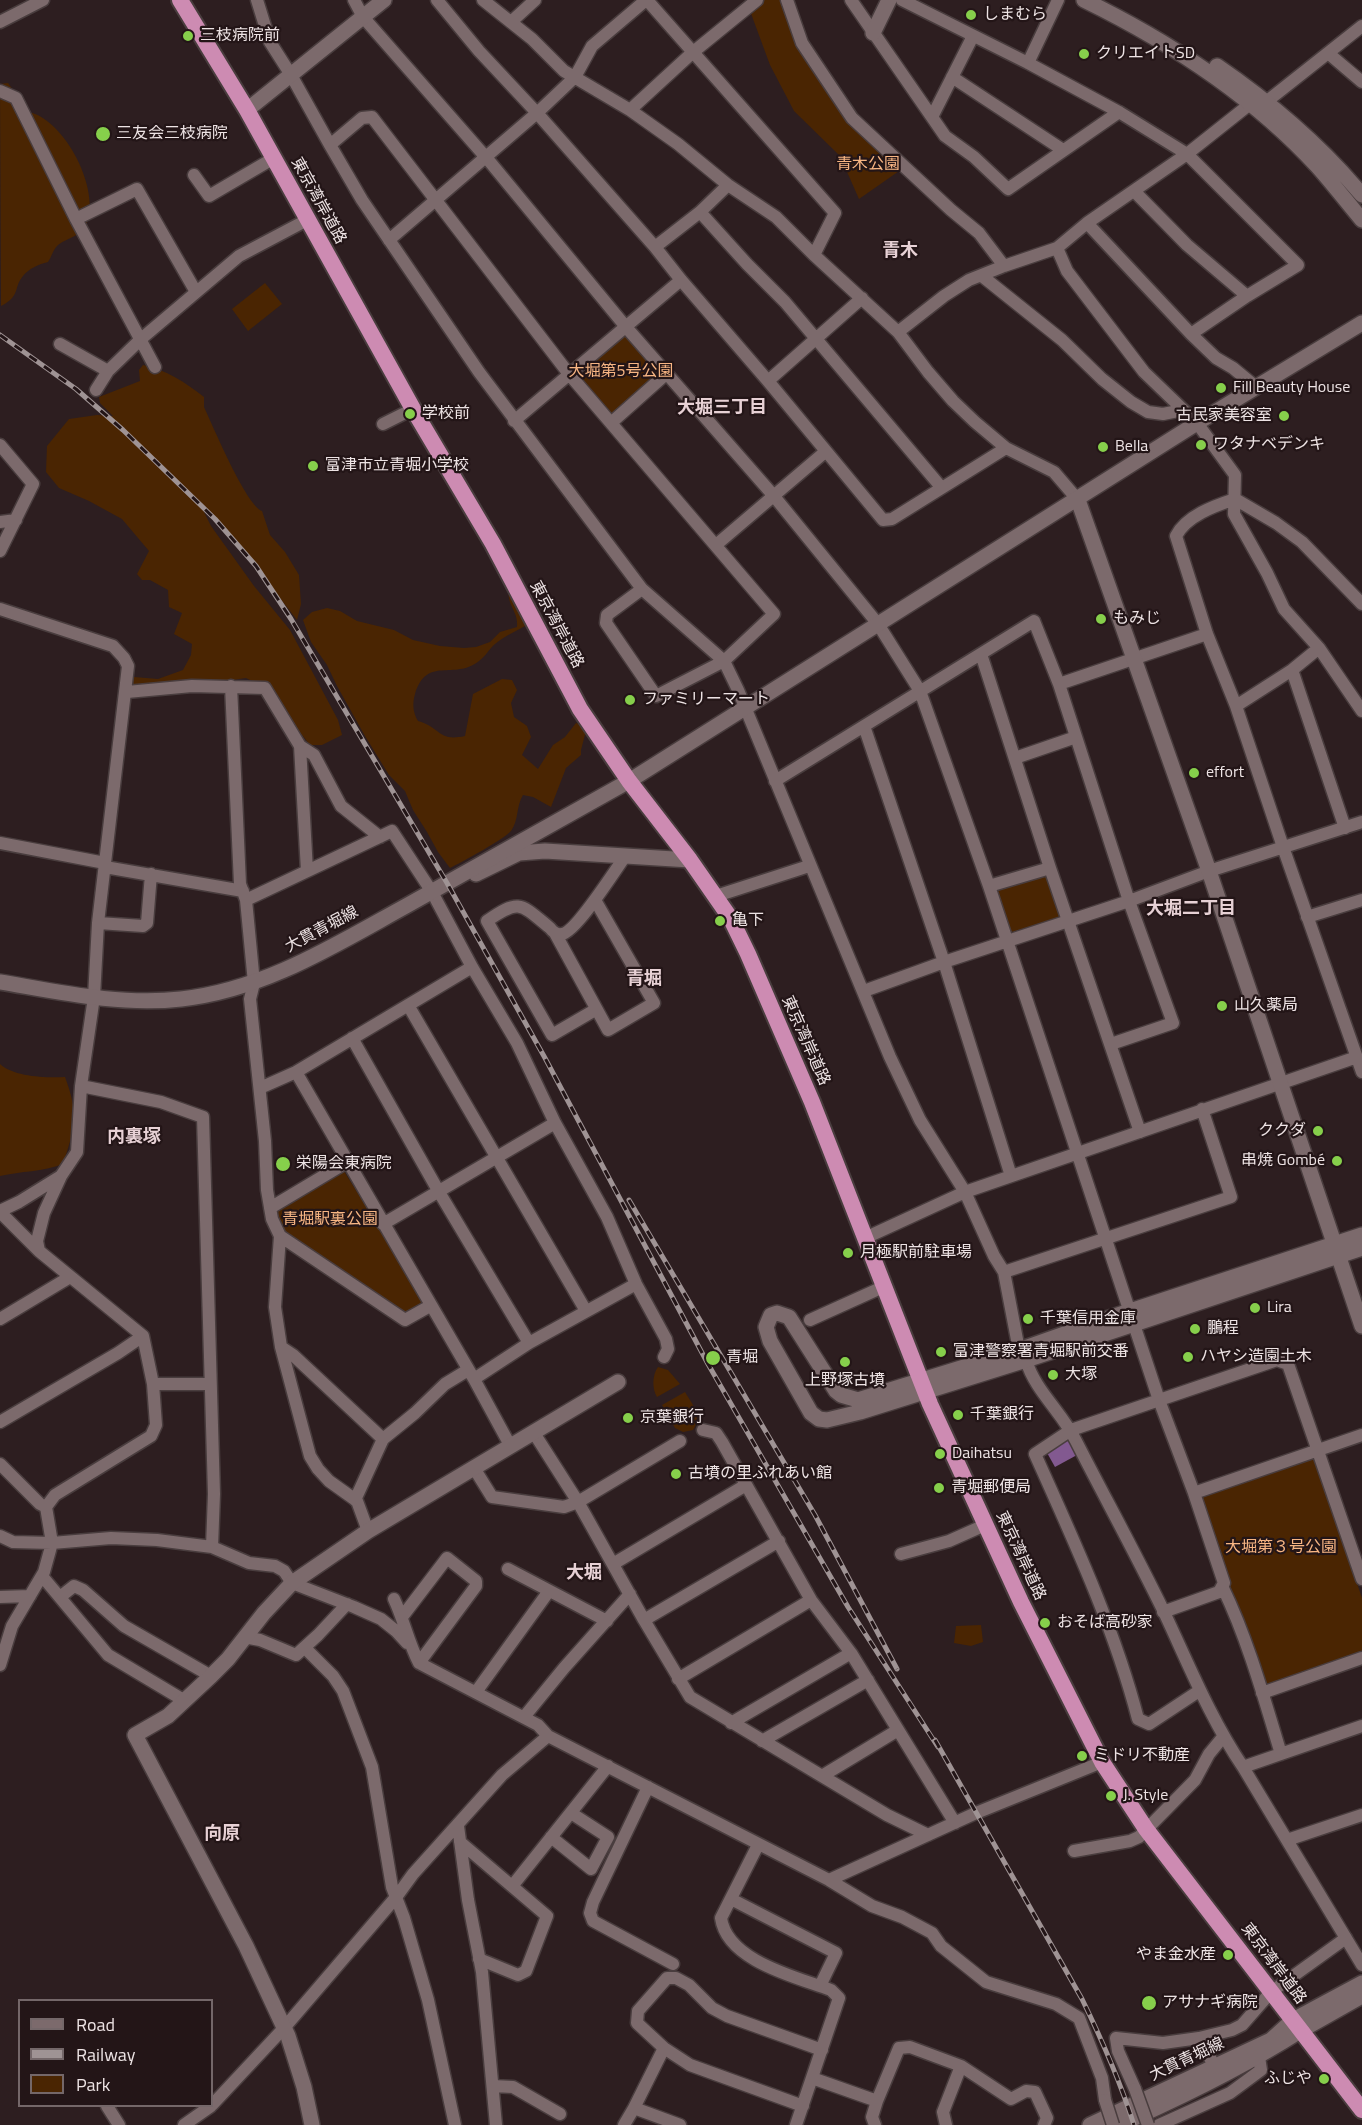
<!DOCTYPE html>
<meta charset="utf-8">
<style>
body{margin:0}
#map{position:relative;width:1362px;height:2125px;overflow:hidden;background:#2d1e20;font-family:"Titillium Web",sans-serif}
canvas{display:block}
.legend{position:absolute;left:18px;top:1999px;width:195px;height:108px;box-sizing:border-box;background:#231517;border:2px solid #746769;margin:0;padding:8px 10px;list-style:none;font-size:18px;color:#ede3e4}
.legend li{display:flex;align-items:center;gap:12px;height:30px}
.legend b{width:30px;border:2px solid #746769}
</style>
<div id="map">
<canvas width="1362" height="2125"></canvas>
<ul class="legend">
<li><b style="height:8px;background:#7c6a6c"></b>Road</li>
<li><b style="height:8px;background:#9f9394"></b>Railway</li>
<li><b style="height:16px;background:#4a2502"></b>Park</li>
</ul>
</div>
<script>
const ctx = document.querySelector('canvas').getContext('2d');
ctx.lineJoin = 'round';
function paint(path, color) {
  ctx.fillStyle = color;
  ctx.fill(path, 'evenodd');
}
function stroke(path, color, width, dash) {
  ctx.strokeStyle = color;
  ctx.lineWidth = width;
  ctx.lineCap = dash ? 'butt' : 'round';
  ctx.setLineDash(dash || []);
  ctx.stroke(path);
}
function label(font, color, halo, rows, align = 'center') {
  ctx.font = font + ' "Titillium Web","Noto Sans JP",sans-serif';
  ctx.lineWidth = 4.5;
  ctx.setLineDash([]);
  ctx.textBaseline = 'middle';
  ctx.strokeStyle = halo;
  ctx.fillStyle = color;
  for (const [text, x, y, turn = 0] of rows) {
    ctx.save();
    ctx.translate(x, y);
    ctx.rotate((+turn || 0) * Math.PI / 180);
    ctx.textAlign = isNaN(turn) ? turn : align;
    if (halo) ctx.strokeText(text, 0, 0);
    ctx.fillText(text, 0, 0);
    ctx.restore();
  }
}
const green = new Path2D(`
 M746 0H783L850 119 902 169 859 199 840 156 794 111 770 65Z
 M8 83 29 112C65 120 102 191 86 225 80 237 66 238 57 246 53 250 51 258 48 262 39 264 28 269 23 276 13 288 21 296 1 306L0 84Z
 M265 283 282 304 248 331 232 309Z
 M621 337H627L656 371V376L615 414H610L578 376 579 370Z
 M143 365C166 370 185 382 204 397V407C213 426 246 505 262 511L270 535 285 552 299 575 301 604 297 620 222 524 202 508 211 526 254 586 290 630 338 720 342 735 322 745H310L264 687 246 678 212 683 135 690 130 682 134 677 158 679 183 670 191 655 192 644 174 634 182 613 169 607 168 590 150 580H142L137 574 149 551 122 519 89 501 59 488 46 472 47 446 69 419 97 415 113 416 100 403 99 397 140 381 139 370Z
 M509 590 531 623C520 629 506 635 495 644 489 649 485 657 479 661 454 681 427 655 415 694 412 704 413 713 418 721 441 727 437 742 465 736L473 694 502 679 512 680 517 690 511 703 514 717 527 726 531 737 522 755 538 769 553 745 565 737 576 723 587 727 581 750V755L566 768 551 807 533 797 523 795C516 806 519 820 511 831 503 840 462 862 450 868L438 852 427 832 413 810 405 791 389 775 365 736 337 686 327 665 311 642 303 620 312 612 327 608 340 611 357 621 394 630 413 640 440 646 464 648 476 647 490 642 500 632 517 627C519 612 506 604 509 590Z
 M1045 873 1049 875 1062 913 1060 917 1013 932 1008 930 997 893 1000 888Z
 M0 1064C14 1077 46 1078 65 1077 79 1114 75 1128 63 1164 43 1172 21 1171 0 1176Z
 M342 1168 427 1304 405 1317 282 1233 274 1211Z
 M658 1367 668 1370 680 1384 657 1397C652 1389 652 1375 658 1367Z
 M685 1392C692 1404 703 1416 693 1430L683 1432 675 1428 662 1405Z
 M1311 1458 1315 1460 1362 1598V1652L1265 1685 1199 1498 1201 1494Z
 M981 1625 983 1642 971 1646 954 1643 956 1626Z`);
const water = new Path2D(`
 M1068 1439 1077 1455 1055 1467 1046 1451Z`);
const minor = new Path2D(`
 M257 0 270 42 291 75 330 145 362 200 479 372 642 589 724 661 738 690 890 1057 920 1120 965 1192 994 1256 1004 1272 1019 1350
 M354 0 363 17 490 162 626 327 773 495 878 624 920 691 989 886 1159 1400 1194 1493 1224 1583 1219 1592 1163 1612
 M437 0 479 51 537 113 655 247 681 280 768 381 883 520 892 519 1006 448
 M483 0 532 39 564 71 630 110 678 144 728 185 776 217 814 255 898 332 928 372 953 401 975 422 1006 448 1054 472 1078 500
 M647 0 835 213 814 255
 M787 0 802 43 852 118 951 210 979 233 1004 266
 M851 0 945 136 974 157 1008 189 1119 112
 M902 0 1028 63 1119 112 1187 154 1298 265 1247 296 1191 334
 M0 22 43 0
 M511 22 535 0
 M1328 53 1362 82
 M1028 63 1058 0
 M952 77 1063 150
 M0 91 16 98 76 219 155 367
 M1266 102 1362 26
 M630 110 692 53 757 0
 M932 117 973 36
 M330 145 362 118 372 117 569 374 774 614 724 661 656 696 606 623 607 615 642 589
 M194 175 209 196 274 158
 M1134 191 1187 245 1247 296
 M700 212 747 264 785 302 941 487
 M76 219 137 189 196 292
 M1087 223 1191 334 1216 358 1233 368 1256 387
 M389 240 537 113 575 77 592 46 646 0
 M655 247 700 212 728 185
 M1057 248 1067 271 1144 372 1197 423 1235 475 1234 514 1267 573 1284 609 1319 648 1362 711
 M982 276 1062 340 1102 379 1131 402 1148 412 1163 414 1183 410
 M898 332 944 296 969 280 1004 266 1057 248 1087 223 1187 154 1250 104
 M60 344 108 371
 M768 381 862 298
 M96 390 108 371 141 339 239 256 307 220
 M514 421 681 280
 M611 423 666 374
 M383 424 413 409
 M0 445 33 484 0 551
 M0 522 16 520
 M716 545 825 452
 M1362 604 1302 542 1276 523 1235 499C1214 506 1186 516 1176 536L1207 634 1236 706 1283 847 1362 1072
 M0 609 113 646 124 658 128 666 98 923 94 997 81 1086 77 1152 61 1176 44 1213 37 1241 39 1251
 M981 654 1050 868 1140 1132
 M1292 670 1345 828
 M1059 684 1207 634
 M231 686 240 884 246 900 254 983 250 999 265 1141 267 1190 272 1219 280 1236 275 1307 281 1347 310 1456 318 1469 329 1481 357 1501 368 1531
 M127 692 192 686 265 688 300 746 307 871
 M1236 706 1292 670 1319 648
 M864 726 944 962 1011 1176
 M300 746 314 755 341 806 380 837
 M1015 758 1076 737
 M775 781 1034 621 1059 684 1129 901 1173 1023 1111 1044
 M0 843 105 863
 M105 867 243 891
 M989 886 1050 868
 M716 896 809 866
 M246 900 392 831 432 892 472 967 517 1043 555 1123 607 1217 636 1284 666 1339 668 1349 664 1357
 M1307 917 1362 900
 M98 923 143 926 147 923 151 874
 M555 933 608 1030 654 1003 595 900
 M864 991 944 962 1129 901 1209 871 1362 822
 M408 1005 586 1311
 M595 1010 552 1035 487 921C520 898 521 904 550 928 553 932 557 935 562 934 576 932 616 869 626 855
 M352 1038 439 1192 529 1343
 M296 1072 474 1379 511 1447
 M81 1086 161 1102 203 1117 214 1494 212 1547
 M260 1088 296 1072 472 967
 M270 1208 347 1162
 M0 1211 19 1202 61 1176
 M0 1212 39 1251 143 1336 153 1384 156 1425 151 1436 55 1495 46 1507 52 1543 44 1572 12 1626 0 1665
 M383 1224 555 1123
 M280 1236 405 1320 430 1306
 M865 1238 965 1192 1357 1057
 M1004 1272 1231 1197 1202 1109
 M0 1319 70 1277
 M810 1320 883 1287
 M281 1347 293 1355 383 1439
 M1026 1360C1035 1391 1062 1412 1076 1441 1105 1498 1136 1554 1164 1612 1189 1665 1210 1718 1243 1767L1362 1965
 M474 1379 529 1343 636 1284
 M153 1384H210
 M0 1422 118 1353 143 1336
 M703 1430 716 1433 722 1442 811 1600 851 1653 955 1823
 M534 1433 578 1502 644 1620 690 1697 887 1815 928 1835
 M0 1464 40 1504 46 1507
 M474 1468 492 1497 564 1507 578 1502 680 1441
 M1194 1493 1362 1435
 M355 1500 383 1439 415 1413 445 1384 468 1370
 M0 1536 13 1542 52 1543 111 1538 157 1540 212 1547 249 1563 275 1566 284 1571 292 1583 354 1607 381 1619 396 1631 407 1643
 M901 1554 949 1541 985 1525
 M613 1564 746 1485
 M508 1569 607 1621
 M42 1576 108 1655 185 1701
 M1223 1588C1248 1640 1264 1698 1281 1754
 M0 1597 30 1596
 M60 1597 74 1586 83 1590 124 1626 211 1676
 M394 1599C404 1620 408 1642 419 1663L538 1725 548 1736 829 1880 872 1906 902 1917 932 1933 941 1946 986 1982 1056 2004 1079 2018 1102 2078 1105 2100
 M402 1617 447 1558 476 1581V1586L419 1663
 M644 1620 779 1541
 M244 1637 260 1640 296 1655 318 1635 347 1604
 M305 1648 333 1676 343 1691 372 1767 392 1887 404 1918 428 2000 455 2125
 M678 1679 811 1600
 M1199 1691 1149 1724 1138 1719C1114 1627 1074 1541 1035 1454L1071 1430 1277 1360 1288 1364 1362 1579
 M476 1692 549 1591
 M1262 1693 1362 1658
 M524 1717 564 1668 630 1594
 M731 1723 851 1653
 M762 1741 868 1680
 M1243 1767 1362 1726
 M822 1776 898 1730
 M648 1787 593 1902 590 1913 593 1921 673 1964
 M458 1826 468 1900 482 1972 496 2125
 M551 1837 591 1869 608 1837 571 1813
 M1287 1840 1362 1815
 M460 1842 547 1916 526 1971 518 1975 479 1959
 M758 1845 721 1918C727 1961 796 1977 831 1990L839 1998 796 2125
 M1074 1851 1130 1841 1139 1837 1195 1780 1209 1754 1223 1737
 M829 1880 976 1813 1102 1762
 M513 1885 608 1766
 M731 1899 836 1953 820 1986
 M1199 2038 1215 2067
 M664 2048 634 2108 680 2125
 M812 2078 877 2101 872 2117 875 2125
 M493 2086 513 2087 560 2114
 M1135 2089 1118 2051 1116 2038 1163 2043 1199 2038 1232 2030 1242 2025 1271 1992 1346 1938
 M877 2101 899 2048 910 2047 961 2066 1011 2099 1026 2091 1035 2092 1047 2118 1044 2125
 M212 2105 284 2028 397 1896 413 1874 502 1775 548 1736
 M107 2106 119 2125
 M803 2106 690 2065 664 2048 637 2023 638 2011 667 1978H676L689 1985 712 2008 727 2016 822 2050
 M184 2125 211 2106
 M624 2125 634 2108
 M946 2125 943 2112 961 2066
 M1159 2125 1230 2093 1261 2070 1259 2057`);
const tertiary = new Path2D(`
 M1084 0C1170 42 1252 95 1318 167 1333 184 1347 202 1362 220
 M873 33 889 0
 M1217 66C1271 103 1320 145 1362 195
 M247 110 384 0
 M1078 500 1209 871 1362 1326
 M629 781 1197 423 1362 323
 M476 874 519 853 545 851 690 860
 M1362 1235 1115 1316 1019 1350 858 1400 841 1395 836 1391 789 1317 777 1313 771 1315 766 1327 770 1341 811 1413 819 1419 827 1420 860 1412 1026 1360 1362 1248
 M1293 2020 1362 1983
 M1300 2031 1362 1996
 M312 2125 304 2087 288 2036 246 1946 135 1735 168 1716 211 1676 228 1659 264 1613 292 1583 368 1531 618 1382`);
const secondary = new Path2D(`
 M0 982C59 992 121 1006 181 999 264 990 335 945 406 906 481 864 555 822 629 781
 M1090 2125 1271 2040 1293 2020
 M1119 2125C1182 2097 1242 2068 1300 2031`);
const trunk = new Path2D(`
 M180 0 247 110 413 409 493 544 580 709 629 781 690 860 731 919 748 954 812 1102 930 1404 1021 1602 1102 1762 1146 1829 1362 2110`);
const rail = new Path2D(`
 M0 335 76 389 123 430 215 519 256 566 291 619 447 883 545 1058 708 1364 848 1607 938 1747
 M629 1200 815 1515 897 1669
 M935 1740 1082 1999C1102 2040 1120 2081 1134 2125`);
const minorBridge = new Path2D(`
 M1135 2089 1148 2125
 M1105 2100 1113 2125`);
const markers = [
 [971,15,6,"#86cf4b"],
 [188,36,6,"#86cf4b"],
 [1084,54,6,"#86cf4b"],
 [103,134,8,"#86cf4b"],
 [1221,388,6,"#86cf4b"],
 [410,414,6,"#86cf4b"],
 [1284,416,6,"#86cf4b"],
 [1201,445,6,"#86cf4b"],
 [1103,447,6,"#86cf4b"],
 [313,466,6,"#86cf4b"],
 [1101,619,6,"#86cf4b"],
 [630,700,6,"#86cf4b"],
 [1194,773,6,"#86cf4b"],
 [720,921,6,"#86cf4b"],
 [1222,1006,6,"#86cf4b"],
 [1318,1131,6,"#86cf4b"],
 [1337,1161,6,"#86cf4b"],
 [283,1164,8,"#86cf4b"],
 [848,1253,6,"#86cf4b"],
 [1255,1308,6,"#86cf4b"],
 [1028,1319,6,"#86cf4b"],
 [1195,1329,6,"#86cf4b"],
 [941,1352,6,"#86cf4b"],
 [1188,1357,6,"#86cf4b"],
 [713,1358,8,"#86cf4b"],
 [845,1362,6,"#86cf4b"],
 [1053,1375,6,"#86cf4b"],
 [958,1415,6,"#86cf4b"],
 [628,1418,6,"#86cf4b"],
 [940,1454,6,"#86cf4b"],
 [676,1474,6,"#86cf4b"],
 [939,1488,6,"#86cf4b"],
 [1045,1623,6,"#86cf4b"],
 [1082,1756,6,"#86cf4b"],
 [1111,1796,6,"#86cf4b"],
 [1228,1955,6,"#86cf4b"],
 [1149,2003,8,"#86cf4b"],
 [1324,2079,6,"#86cf4b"]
];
const poiNames = [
 ["しまむら",983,15],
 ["三枝病院前",200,36],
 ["クリエイトSD",1096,54],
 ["三友会三枝病院",116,134],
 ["Fill Beauty House",1233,388],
 ["学校前",422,414],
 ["古民家美容室",1272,416,"right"],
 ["ワタナベデンキ",1213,445],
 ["Bella",1115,447],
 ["富津市立青堀小学校",325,466],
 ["もみじ",1113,619],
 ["ファミリーマート",642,700],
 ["effort",1206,773],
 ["亀下",732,921],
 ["山久薬局",1234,1006],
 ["ククダ",1306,1131,"right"],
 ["串焼 Gombé",1325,1161,"right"],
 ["栄陽会東病院",296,1164],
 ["月極駅前駐車場",860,1253],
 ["Lira",1267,1308],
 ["千葉信用金庫",1040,1319],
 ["鵬程",1207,1329],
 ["富津警察署青堀駅前交番",953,1352],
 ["ハヤシ造園土木",1200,1357],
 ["青堀",726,1358],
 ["大塚",1065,1375],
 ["上野塚古墳",845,1381,"center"],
 ["千葉銀行",970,1415],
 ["京葉銀行",640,1418],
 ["Daihatsu",952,1454],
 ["古墳の里ふれあい館",688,1474],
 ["青堀郵便局",951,1488],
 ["おそば高砂家",1057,1623],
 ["ミドリ不動産",1094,1756],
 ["J. Style",1123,1796],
 ["やま金水産",1216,1955,"right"],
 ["アサナギ病院",1162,2003],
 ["ふじや",1312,2079,"right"]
];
const parkNames = [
 ["青木公園",868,165],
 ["大堀第5号公園",621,372],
 ["青堀駅裏公園",330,1220],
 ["大堀第３号公園",1281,1548]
];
const streetNames = [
 ["東京湾岸道路",318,201,61],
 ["東京湾岸道路",556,625,62],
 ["大貫青堀線",322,930,-28],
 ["東京湾岸道路",805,1041,66],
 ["東京湾岸道路",1020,1556,65],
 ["東京湾岸道路",1273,1964,53],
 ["大貫青堀線",1187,2060,-25]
];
const neighbourhoodNames = [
 ["青木",900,252],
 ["大堀三丁目",722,409],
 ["大堀二丁目",1191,910],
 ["青堀",644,980],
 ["内裏塚",134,1138],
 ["大堀",584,1574],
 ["向原",222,1835]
];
paint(green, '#4a2502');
paint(water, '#825990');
stroke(minor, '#493d3e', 15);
stroke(tertiary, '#493d3e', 18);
stroke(secondary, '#493d3e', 18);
stroke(trunk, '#493d3e', 20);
stroke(minor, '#7c6a6c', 12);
stroke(tertiary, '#7c6a6c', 15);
stroke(secondary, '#7c6a6c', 15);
stroke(trunk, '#cd8bb2', 16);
stroke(rail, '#9f9394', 5);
stroke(rail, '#231517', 3, [9]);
stroke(minorBridge, '#493d3e', 15, []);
stroke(minorBridge, '#7c6a6c', 12);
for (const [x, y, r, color] of markers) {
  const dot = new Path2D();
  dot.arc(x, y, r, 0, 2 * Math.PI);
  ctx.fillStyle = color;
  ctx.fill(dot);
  stroke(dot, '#231517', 2);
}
label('16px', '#ede3e4', '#231517', poiNames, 'left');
label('16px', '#f7b583', '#231517', parkNames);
label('16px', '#ede3e4', '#231517', streetNames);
label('bold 18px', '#e7d1d5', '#231517', neighbourhoodNames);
</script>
